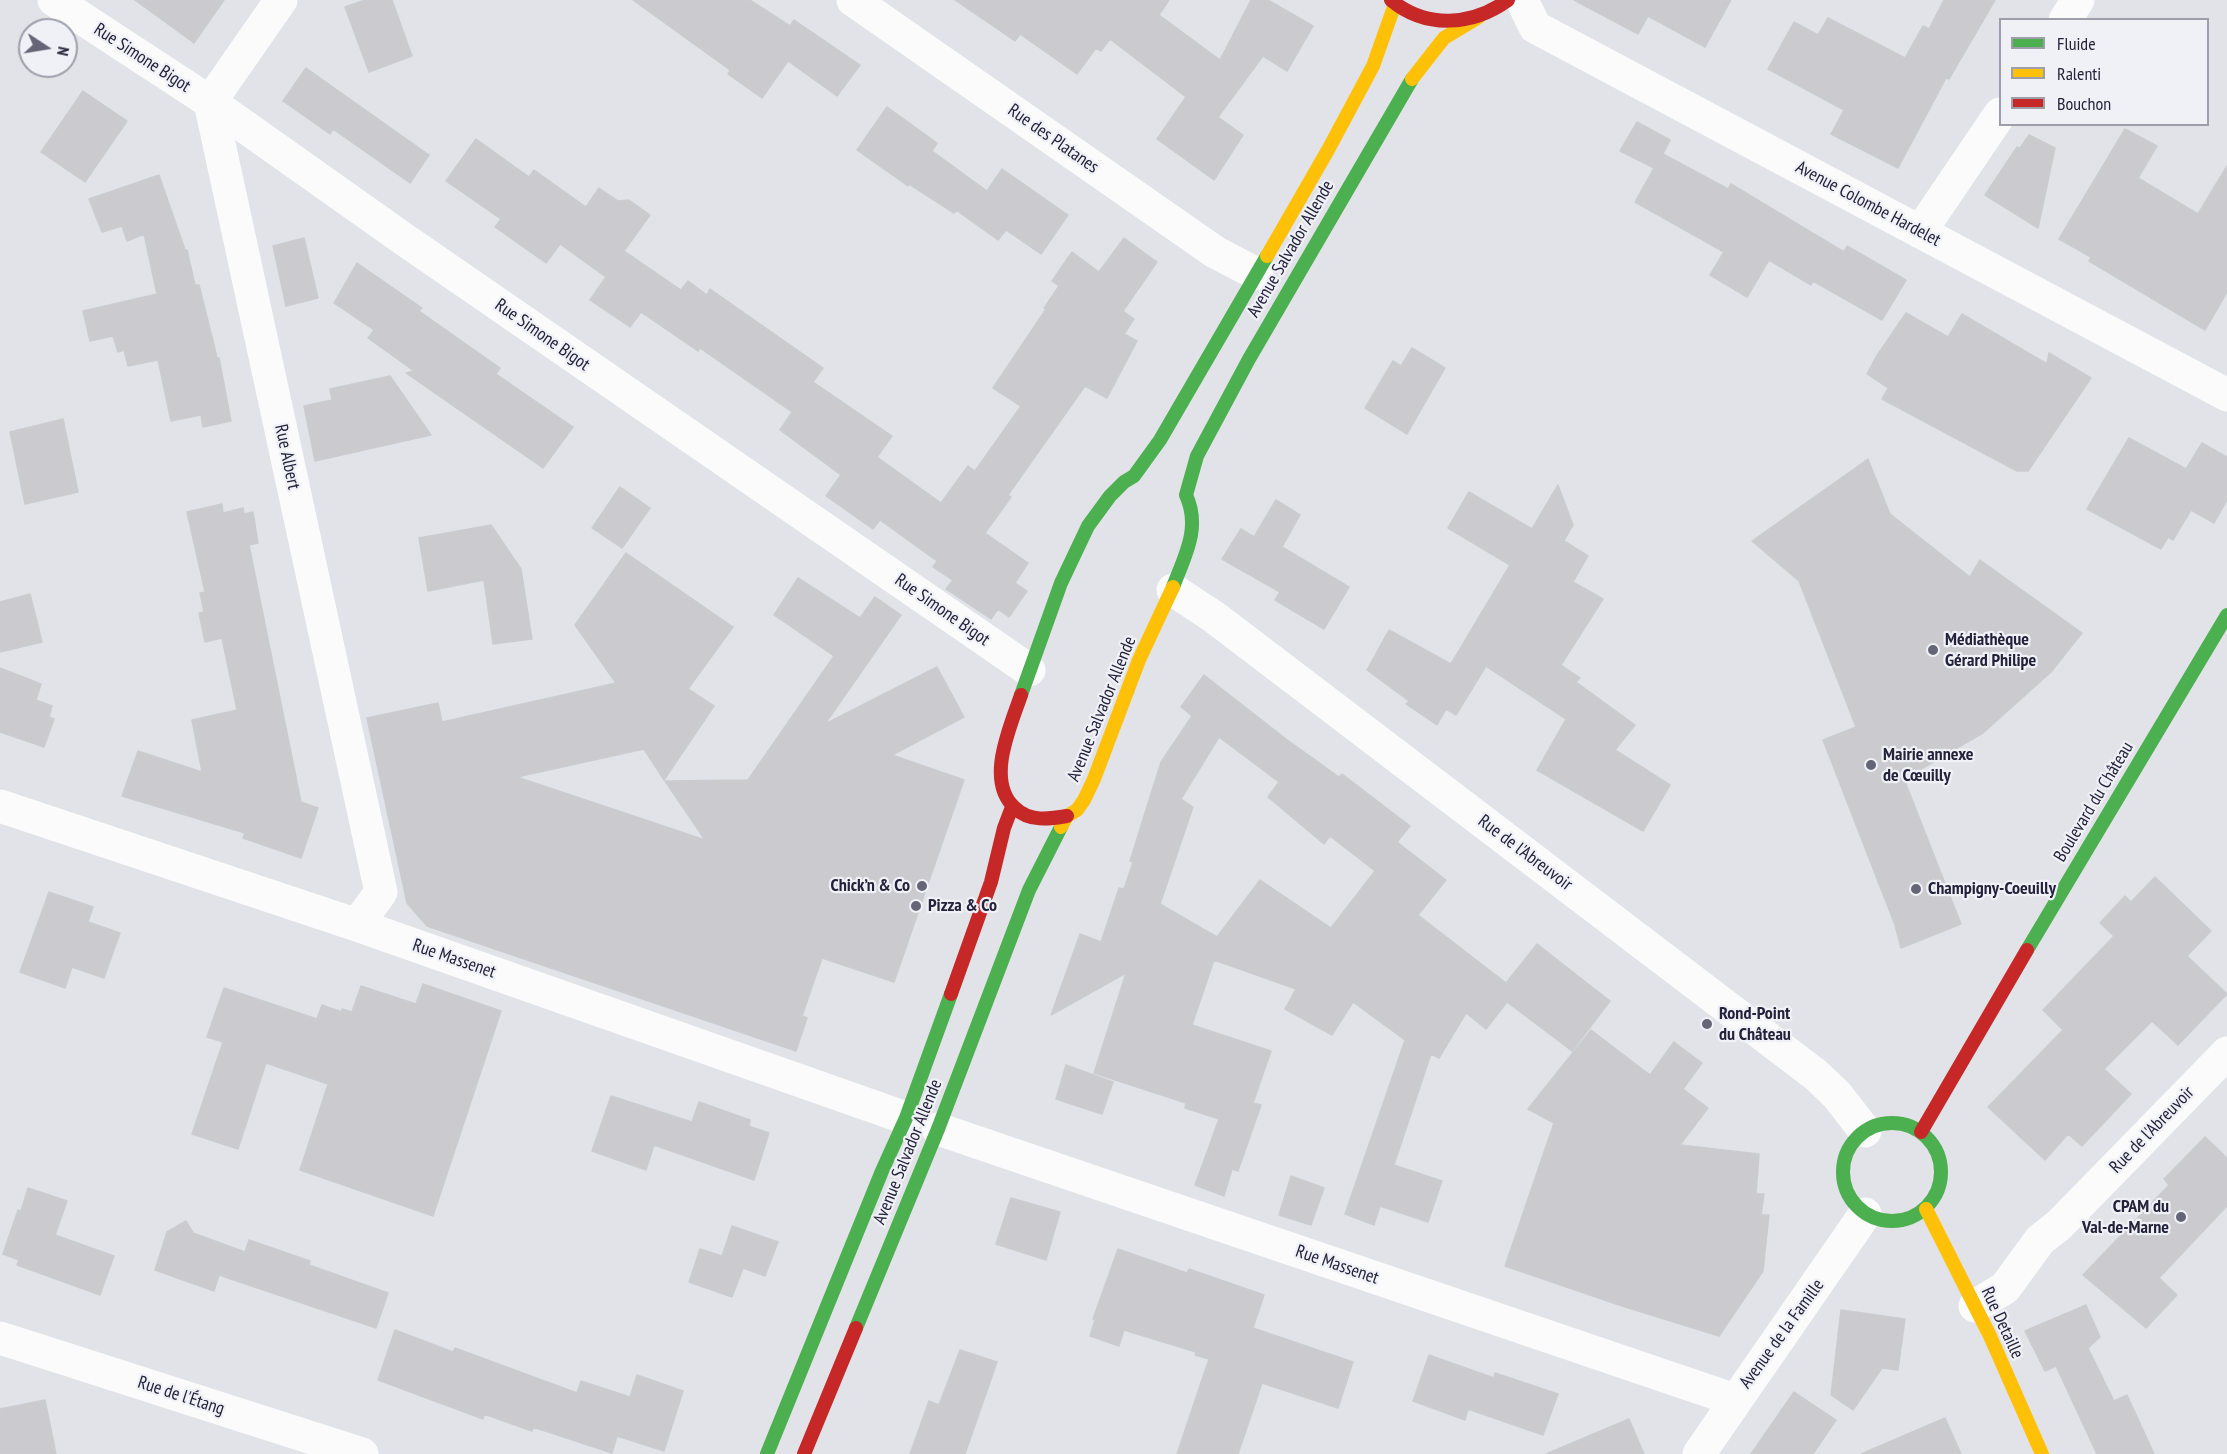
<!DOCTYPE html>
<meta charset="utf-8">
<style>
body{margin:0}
#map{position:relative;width:2227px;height:1454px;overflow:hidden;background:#e2e3e8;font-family:"PT Sans Narrow",sans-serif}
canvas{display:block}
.legend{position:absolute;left:1999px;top:18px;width:210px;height:108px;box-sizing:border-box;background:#f0f1f7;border:2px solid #9e9eab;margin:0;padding:8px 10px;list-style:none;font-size:18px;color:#24213a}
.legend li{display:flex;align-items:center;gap:12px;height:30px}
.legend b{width:30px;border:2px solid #9e9eab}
.north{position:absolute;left:18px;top:18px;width:60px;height:60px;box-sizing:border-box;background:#f0f1f7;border:2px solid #9e9eab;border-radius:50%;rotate:102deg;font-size:16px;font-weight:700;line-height:24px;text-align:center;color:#24213a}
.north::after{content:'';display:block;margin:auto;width:21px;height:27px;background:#666577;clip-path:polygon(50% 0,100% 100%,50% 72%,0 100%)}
</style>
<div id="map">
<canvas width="2227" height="1454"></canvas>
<ul class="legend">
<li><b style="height:8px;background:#4caf50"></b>Fluide</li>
<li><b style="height:8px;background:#ffc107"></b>Ralenti</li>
<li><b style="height:8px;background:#c62828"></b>Bouchon</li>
</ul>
<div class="north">N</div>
</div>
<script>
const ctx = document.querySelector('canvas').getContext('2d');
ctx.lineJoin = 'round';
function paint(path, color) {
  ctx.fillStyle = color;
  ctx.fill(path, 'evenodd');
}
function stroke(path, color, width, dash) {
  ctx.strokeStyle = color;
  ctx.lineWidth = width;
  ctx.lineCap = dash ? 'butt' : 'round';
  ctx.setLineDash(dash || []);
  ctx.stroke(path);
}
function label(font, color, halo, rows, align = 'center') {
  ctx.font = font + ' "PT Sans Narrow",sans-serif';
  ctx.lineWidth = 4.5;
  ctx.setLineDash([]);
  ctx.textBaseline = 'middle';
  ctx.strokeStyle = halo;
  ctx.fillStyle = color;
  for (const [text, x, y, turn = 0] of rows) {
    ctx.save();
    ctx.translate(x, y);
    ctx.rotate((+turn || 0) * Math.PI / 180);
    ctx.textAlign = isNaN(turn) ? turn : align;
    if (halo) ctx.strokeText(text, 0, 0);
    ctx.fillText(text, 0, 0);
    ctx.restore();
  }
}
const building = new Path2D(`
 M135 0H224L194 43Z
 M365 0H392L412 56 369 72 345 7Z
 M633 0H750L790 26 794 20 860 65 837 96 788 61 762 98 728 74 730 70Z
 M955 0H1169L1159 15 1220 60 1251 0H1268L1313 26 1287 71 1263 56 1218 117 1243 135 1214 180 1157 139 1186 97 1110 39 1101 51 1096 48 1077 74 1020 34 1015 41Z
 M1574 0H1731L1705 47 1648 16 1638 34Z
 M1944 0H1995L1949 79 1946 78 1898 168 1831 134 1844 110 1768 69 1794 22 1818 35 1828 18 1905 58 1923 26 1929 29Z
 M306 68 429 155 410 183 333 129 330 134 283 101Z
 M83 91 127 121 85 182 41 152Z
 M887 107 937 143 932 151 987 191 1002 169 1068 215 1041 254 1006 230 998 240 956 210 954 213 909 184 908 186 857 150Z
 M1637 122 1670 140 1663 154 1728 189 1731 184 1844 252 1847 246 1906 280 1882 320 1813 281 1811 285 1769 260 1747 297 1710 275 1724 252 1635 202 1654 168 1620 151Z
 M2125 129 2157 146 2138 178 2198 214 2227 166V292L2205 330 2089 261 2091 257 2059 239Z
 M2029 135 2055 148 2038 228 1985 195 2017 147 2020 148Z
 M476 139 529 177 534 170 586 207 599 188 618 201 629 200 650 215 624 251 681 290 688 281 707 295 710 289 823 368 813 382 892 436 877 457 941 503 968 466 975 471 1021 406 993 388 1046 309 1044 308 1059 286 1052 281 1072 252 1099 272 1124 238 1157 262 1123 311 1134 319 1124 334 1137 341 1107 398 1085 386 1008 495 1011 497 985 533 1028 563 1015 583 1027 591 1009 617 998 609 991 619 946 589 953 580 933 567 937 561 880 520 873 529 826 496 841 475 780 430 792 412 700 348 698 351 641 312 630 327 590 300 606 277 560 244 546 263 495 227 501 219 446 181Z
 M159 175 185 250H187L195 285H199L213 341 217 358H219L231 421 203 427 201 415 171 421 158 360 128 366 124 350 118 352 113 336 90 341 83 311 157 294 144 234 127 241 122 226 102 232 89 199Z
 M304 238 318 298 286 306 273 246Z
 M357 263 422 308 419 311 500 368 496 374 573 427 543 468 406 373 414 371 368 338 374 330 334 303Z
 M1906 313 1948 337 1962 314 2047 364 2049 353 2091 378 2028 471H2017L1882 399 1888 388 1867 374 1876 357Z
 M1412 348 1445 368 1407 434 1365 408 1393 361 1401 366Z
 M390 376 431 435 315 461 304 406 332 400 330 389Z
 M63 419 78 492 25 504 10 432Z
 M2129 438 2186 469 2202 443 2227 457V500L2214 523 2191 510 2173 540 2168 537 2161 549 2087 509Z
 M1868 459 1890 514 1970 577 1980 560 2082 633 2051 672 1983 733 1904 779 1961 924 1901 948 1895 925 1823 740 1856 727 1799 581 1752 541Z
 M1558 485 1573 525 1564 541 1588 556 1573 582 1603 599 1561 665 1580 678 1576 682 1635 725 1615 750 1670 785 1643 831 1537 770 1566 719 1486 666 1456 715 1446 709 1437 725 1406 704 1409 701 1367 670 1389 630 1451 664 1510 565 1448 528 1469 492 1532 529Z
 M620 487 650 508 622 548 592 528Z
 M1276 500 1300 515 1282 547 1349 587 1324 629 1275 600 1280 592 1222 559 1241 529 1254 537Z
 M222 504 223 513 243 508 244 514 253 512 258 543 249 545 301 802 318 808 301 858 243 838 245 833 122 796 138 751 202 772 192 720 237 710 222 638 205 642 199 613 204 612 200 593 205 592 187 512Z
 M491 525 521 569 532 639 493 644 484 580 428 591 419 538Z
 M626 553 733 627 688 689 714 706 664 780 644 749 517 777 705 840 665 781 748 780 834 656 774 615 798 578 860 618 875 597 901 615 825 724 937 667 964 717 892 755 964 780 894 982 822 958 802 1016 807 1018 796 1051 427 926 407 903 367 718 438 703 442 722 616 683 575 625Z
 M30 594 42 642 0 652V602Z
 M0 668 41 684 36 700 52 706 49 717 54 719 44 747 0 732Z
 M1204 675 1286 739 1339 777 1342 774 1410 826 1397 842 1446 880 1418 915 1506 983 1537 944 1610 1001 1572 1051 1507 1002 1486 1029 1466 1013 1439 1058 1431 1054 1394 1165 1442 1181 1428 1222 1380 1206 1374 1225 1345 1214 1405 1040 1353 1002 1332 1035 1285 1009 1296 989 1214 960 1192 1025 1271 1051 1253 1103 1261 1105 1238 1171 1232 1169 1224 1196 1195 1185 1219 1119 1185 1108 1186 1103 1094 1073 1126 973 1051 1015 1080 934 1101 942 1119 888 1124 889 1133 862 1130 861 1161 762 1192 716 1181 707ZM1219 737 1279 782 1268 797 1324 844 1330 836 1375 871 1331 928 1260 880 1217 937 1160 904 1193 807 1181 799Z
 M2155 877 2211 931 2187 956 2227 994 2178 1045 2152 1021 2104 1069 2131 1094 2082 1146 2068 1134 2045 1160 1988 1107 2063 1030 2043 1010 2114 936 2100 923 2125 896 2131 902Z
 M49 892 93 907 88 922 120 933 104 978 72 967 65 988 20 972Z
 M423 984 501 1011 433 1216 300 1170 328 1084 266 1063 238 1149 192 1134 223 1042 207 1037 224 988 317 1019 322 1005 342 1012V1009L352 1012 361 986 416 1004Z
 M1591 1030 1650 1075 1674 1042 1702 1063 1683 1089 1708 1108 1680 1145 1759 1154 1756 1194H1764L1761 1215H1769L1763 1271 1719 1336 1622 1306 1505 1266 1554 1123 1528 1109Z
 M1066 1065 1113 1082 1102 1114 1056 1099Z
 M611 1096 692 1122 699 1102 750 1120 749 1126 769 1133 754 1180 654 1145 646 1170 592 1151Z
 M2205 1137 2227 1158V1206L2159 1278 2177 1295 2146 1328 2083 1275 2169 1185 2164 1179Z
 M1291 1176 1324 1188 1311 1225 1279 1215Z
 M28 1188 67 1201 55 1235 114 1256 100 1295 17 1265 19 1260 3 1254 18 1210 21 1211Z
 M1011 1198 1060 1212 1046 1260 996 1244Z
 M186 1221 193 1233 245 1252 249 1240 310 1261 309 1265 388 1293 376 1328 219 1275 214 1291 155 1270 167 1232Z
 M732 1226 778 1242 765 1276 743 1268 732 1297 689 1282 700 1249 722 1256Z
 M1118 1249 1187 1273 1189 1269 1264 1295 1253 1328 1353 1362 1338 1408 1262 1383 1238 1454H1177L1209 1359 1195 1355 1196 1352 1124 1330 1119 1346 1090 1336 1095 1320 1093 1319Z
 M2086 1305 2100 1337 2088 1348 2114 1401 2127 1395 2154 1454H2097L2056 1366 2045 1371 2025 1331Z
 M1841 1310 1905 1319 1898 1370 1882 1368 1853 1410 1831 1395Z
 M395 1330 453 1352 455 1348 577 1393 581 1381 630 1397 637 1375 683 1391 664 1451 617 1436 612 1453 533 1427 532 1431 484 1414 483 1419 378 1380Z
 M960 1350 997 1362 965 1454H910L929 1401 939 1405Z
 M1429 1355 1494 1378 1495 1373 1558 1394 1543 1435 1468 1409 1465 1420 1413 1401Z
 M1794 1392 1836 1420 1813 1454H1751Z
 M45 1400 56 1454H0V1409Z
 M1945 1418 1961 1454H1861Z
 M1629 1419 1644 1454H1546Z`);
const street = new Path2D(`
 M54 0 210 102 405 240 1029 670
 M281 0 210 102 381 892 357 925
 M853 0 1215 252 1257 274
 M1522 0 1535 27 2227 395
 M2065 20 2078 0
 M1920 232 2000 114
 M1173 590 1214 617 1816 1075 1837 1095 1865 1131
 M0 806 357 925 906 1118
 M938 1129 1735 1400
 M1975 1306 2005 1288 2040 1240 2059 1225 2227 1053
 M0 1338 362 1454
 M1699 1454 1865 1214`);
const fast = new Path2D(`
 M1173 587C1185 555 1201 528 1186 495L1197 456 1249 359 1412 79
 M1021 695 1061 583 1088 526 1110 496 1124 482 1134 476 1160 440 1267 256
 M2027 950 2227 615
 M1843 1172a49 49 0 1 1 98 0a49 49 0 1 1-98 0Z
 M856 1328 938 1129 1029 890 1061 827
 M767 1454 882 1171 906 1118 951 994`);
const slow = new Path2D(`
 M1412 79 1444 38 1479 17
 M1267 256 1328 150 1373 66 1395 4
 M1061 827 1067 816 1077 810 1084 800 1094 779 1139 660 1173 587
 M1926 1209 1990 1336 2042 1454`);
const jam = new Path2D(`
 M1391 0C1426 29 1472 26 1508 0
 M1021 695C1010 728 985 781 1015 808 1029 822 1049 819 1067 816
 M951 994 991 882 1004 828 1012 807
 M1921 1132 2027 950
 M804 1454 856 1328`);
const markers = [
 [1933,650,6,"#666577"],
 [1871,765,6,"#666577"],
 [922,886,6,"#666577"],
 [1916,889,6,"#666577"],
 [916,906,6,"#666577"],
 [1707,1024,6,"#666577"],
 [2181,1217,6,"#666577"]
];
const streetNames = [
 ["Rue Simone Bigot",142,58,33],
 ["Rue des Platanes",1053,139,35],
 ["Avenue Colombe Hardelet",1868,204,28],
 ["Avenue Salvador Allende",1291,249,-60],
 ["Rue Simone Bigot",542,335,35],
 ["Rue Albert",287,457,78],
 ["Rue Simone Bigot",942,610,35],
 ["Avenue Salvador Allende",1102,709,-68],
 ["Boulevard du Château",2094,802,-59],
 ["Rue de l'Abreuvoir",1525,853,37],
 ["Rue Massenet",454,959,19],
 ["Rue de l'Abreuvoir",2152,1130,-46],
 ["Avenue Salvador Allende",908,1152,-68],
 ["Rue Massenet",1337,1265,19],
 ["Rue Detaille",2002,1323,65],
 ["Avenue de la Famille",1782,1334,-54],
 ["Rue de l'Étang",181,1396,18]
];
const poiNames = [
 ["Médiathèque",1945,640],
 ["Gérard Philipe",1945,661],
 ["Mairie annexe",1883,755],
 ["de Cœuilly",1883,776],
 ["Chick’n & Co",910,886,"right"],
 ["Champigny-Coeuilly",1928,889],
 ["Pizza & Co",928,906],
 ["Rond-Point",1719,1014],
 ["du Château",1719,1035],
 ["CPAM du",2169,1207,"right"],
 ["Val-de-Marne",2169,1228,"right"]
];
paint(building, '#cacacf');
stroke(building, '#cbccd1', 1.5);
stroke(street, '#fbfbfc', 33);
stroke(fast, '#4caf50', 14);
stroke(slow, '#ffc107', 14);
stroke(jam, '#c62828', 14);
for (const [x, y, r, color] of markers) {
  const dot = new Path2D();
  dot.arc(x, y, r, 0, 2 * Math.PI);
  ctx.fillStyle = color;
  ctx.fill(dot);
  stroke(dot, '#f0f1f7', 2);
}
label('18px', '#24213a', '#f0f1f7', streetNames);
label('bold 18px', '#24213a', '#f0f1f7', poiNames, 'left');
</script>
